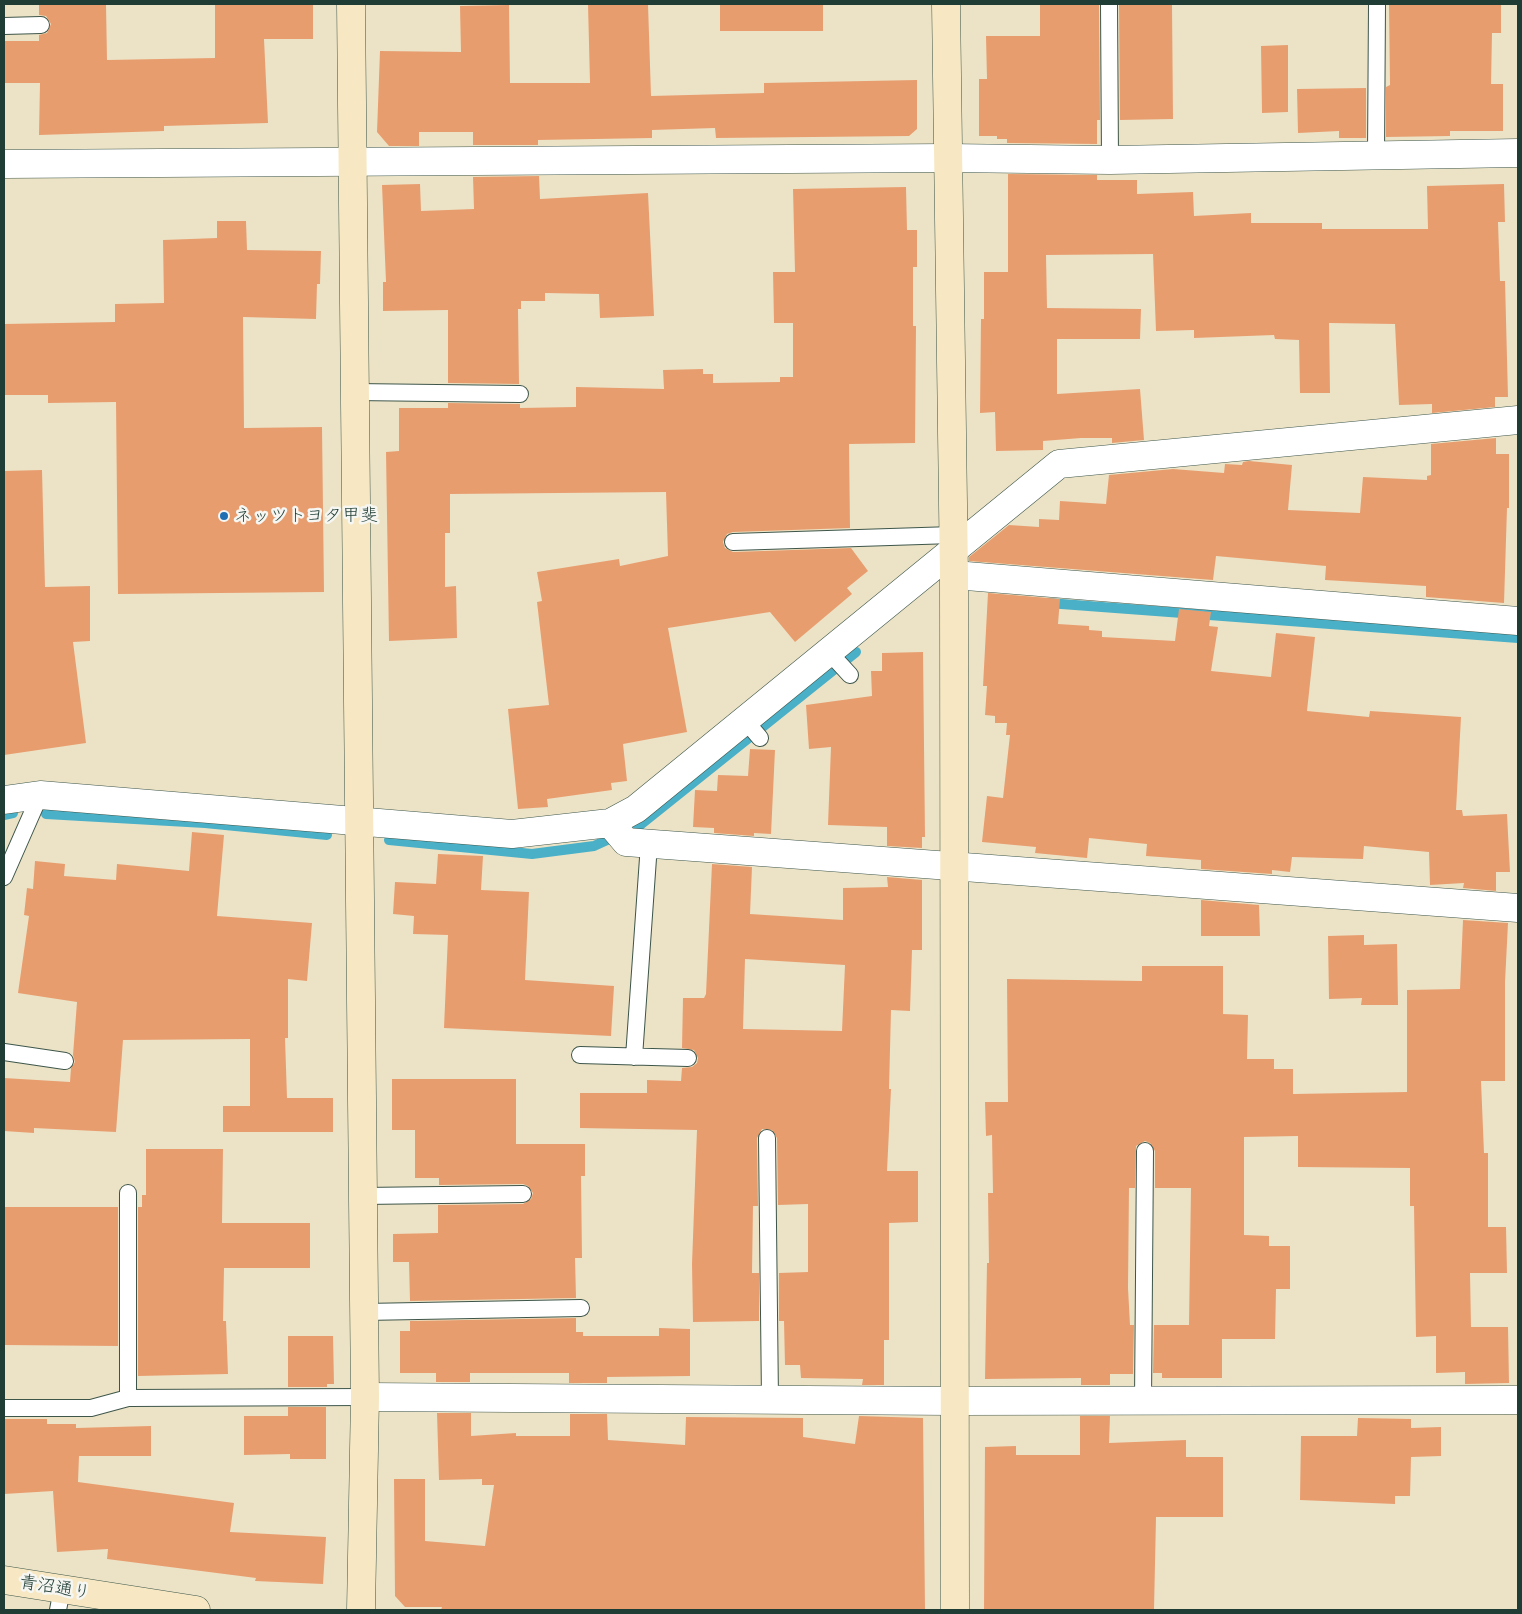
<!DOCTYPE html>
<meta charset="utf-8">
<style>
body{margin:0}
#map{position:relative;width:1522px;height:1614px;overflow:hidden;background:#ece3c6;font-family:"Shantell Sans",sans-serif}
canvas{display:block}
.frame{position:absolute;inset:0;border:5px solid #1f3d34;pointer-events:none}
</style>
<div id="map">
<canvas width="1522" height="1614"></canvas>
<div class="frame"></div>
</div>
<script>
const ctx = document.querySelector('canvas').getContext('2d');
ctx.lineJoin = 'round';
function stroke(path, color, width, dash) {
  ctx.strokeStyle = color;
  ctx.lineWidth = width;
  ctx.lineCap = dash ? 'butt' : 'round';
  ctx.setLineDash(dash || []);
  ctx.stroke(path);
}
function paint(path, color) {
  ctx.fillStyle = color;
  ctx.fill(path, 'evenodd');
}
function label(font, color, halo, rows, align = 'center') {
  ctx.font = font + ' "Shantell Sans","Klee One",sans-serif';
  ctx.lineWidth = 5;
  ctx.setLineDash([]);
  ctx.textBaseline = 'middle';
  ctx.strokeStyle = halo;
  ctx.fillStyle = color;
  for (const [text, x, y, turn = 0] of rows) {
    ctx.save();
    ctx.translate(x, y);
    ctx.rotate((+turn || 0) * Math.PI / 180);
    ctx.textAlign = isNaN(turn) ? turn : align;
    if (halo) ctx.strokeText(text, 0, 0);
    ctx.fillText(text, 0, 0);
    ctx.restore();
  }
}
const stream = new Path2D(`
 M1048 603 1518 638
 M46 814 205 823 327 835
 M4 815 13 813
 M389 840 532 854 594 846 640 825 856 652`);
const building = new Path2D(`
 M39 4H106L107 60 215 58V4H313V39H264L268 123 164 126V131L39 135 40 83H4V41H39V35L47 33 51 24 46 16 39 15Z
 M588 4H648L651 96 764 93V83L917 80V129L909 136 716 138 715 128 652 130V138L538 140V145H473V132H419V146H389L377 132 380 51 461 52 460 6 509 5 510 83H590Z
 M720 4H823V31H720Z
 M1040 4H1099L1100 120H1097V144L1007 143V139H997V136H979V79H987L986 36H1040Z
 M1119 4H1172L1173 119 1120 120Z
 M1389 4H1501V33H1492L1491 84H1503V131H1450V136L1386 137V87L1390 85Z
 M1288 45V112L1262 113 1261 46Z
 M1366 88V138H1339V131L1298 133 1297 89Z
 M1008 174 1097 175V180H1137V194L1193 192 1194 216 1251 213V223H1322V229H1428L1427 186 1504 184 1505 222H1498L1500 281H1505L1508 397H1495V407L1432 413V404L1399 405 1395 324 1329 323 1330 393H1300L1299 340 1275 339 1274 335 1194 338V330L1156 331 1153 254 1046 255 1047 308 1141 309 1140 339H1057V394L1140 389 1144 440 1112 443V438H1081L1043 441V450L996 451 995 412 980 413 981 319H984V272H1008Z
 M539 176 540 199 648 193 654 316 600 318 599 294 545 293V301H521V309H518L519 384 448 383V310L383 311V282H386L382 185 420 184 421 211 474 209 473 177Z
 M906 187 907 230H917V267H913V326H916L915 443 849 444 850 528 733 532 727 534 723 542 725 548 733 552 851 548 868 571 847 588 852 594 795 642 770 612 668 628 687 732 623 744 627 781 611 783 612 790 547 799 548 807 518 809 508 709 549 705 537 602 542 601 537 572 619 559 620 566 668 556 666 492 450 494V533H445V587L456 586 457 638 389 641 386 452 399 451V408H448V403L520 404V408L576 407V387L664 389 663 370 703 369V374H713V383L780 382V377H793V323H774L773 272H795L793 189Z
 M217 221H246L247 250 321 251 320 284H317L316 319 243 317 244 428 322 427 324 592 118 594 116 402 48 403V395H4V324L115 322V304L164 303 163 240 217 238Z
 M1496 438V454H1509V508H1507L1504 603 1426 597V586L1325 580 1326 566 1216 556 1213 580 969 561V557L1009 525 1039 527V519L1059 520 1060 501 1106 504 1109 475 1173 469 1224 473 1225 464 1242 465 1243 462 1249 461 1292 465 1288 510 1360 513 1363 477 1427 480V476L1431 475V444Z
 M42 470 45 587 90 586V641L73 642 86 743 4 755V471Z
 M988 593 1060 599 1058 624 1089 626V630L1102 631V637L1175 641 1179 609 1211 612 1209 626 1218 627 1211 671 1271 677 1276 633 1315 637 1307 711 1369 717 1370 711 1461 717 1456 810H1462L1463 816 1507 814 1510 872H1496V891L1463 888 1464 883 1430 885 1429 852 1364 846 1363 859 1292 857 1290 872 1272 870V874L1201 869V860L1146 856 1147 844 1089 838 1087 858 1035 853 1036 847 982 842 987 796 1003 798 1010 735H1006L1007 723H995V716L985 715 987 686H983Z
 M923 652 925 837H922V848L887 846V827L828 825 831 747 809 749 806 705 872 696 871 671H882V653Z
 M750 749 775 750 771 834 754 833V836L714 833V828L693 827 695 790 717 791 718 775 748 776Z
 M192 832 224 835 217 916 312 923 307 981 288 979V1038H285L287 1098H333V1132H223V1106H250V1039L123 1040 116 1132 34 1128V1133L4 1131V1078L70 1082 71 1068 75 1062 73 1055 77 1002 18 993 29 916 24 915 27 888 33 889 35 861 65 864 64 876 116 880 117 864 189 871Z
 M438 854 483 856 481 890 529 892 525 980 614 986 611 1036 444 1028 448 935 413 934 414 916 393 914 395 882 436 884Z
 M712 864 752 867 750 914 843 920V888L888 887 887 877 922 880V950H912L910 1011 891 1010 889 1089H891L887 1171H918V1222L889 1223V1340H884V1385H862L863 1379 801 1378 800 1365H785L784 1321H779V1273L808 1272V1204L778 1205 777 1138 772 1130 762 1129 757 1138 758 1206H753L752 1273H759V1321L693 1322 692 1264 697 1130 580 1128V1093H647V1080L681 1081 682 1068 692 1067 697 1063 698 1058 694 1050 682 1048 683 998H704L706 994ZM745 959 845 965 842 1031 743 1029Z
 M1201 900 1259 905 1260 936H1201Z
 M1463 920 1508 923 1505 982V1081H1481L1484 1153H1488V1227H1506L1507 1273H1470L1471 1327H1508L1509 1383 1465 1384V1372L1436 1373V1336L1416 1337 1414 1206H1410V1168L1298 1167V1136L1244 1137V1235L1269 1236V1246H1290V1289H1276L1275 1339H1222V1378H1162V1373H1153L1154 1325H1189L1191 1188H1155V1151L1150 1143 1145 1141 1136 1146 1135 1188H1129L1128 1288 1130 1325H1134L1133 1374H1110V1385H1081V1378L985 1379 987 1263H989L988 1193H993L992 1135 986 1136 985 1102H1008L1007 979 1142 981V966H1223V1014L1248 1015 1247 1059H1274V1069H1293V1094L1407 1092V990L1460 989Z
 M1364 935V945L1397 944 1398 1005H1361L1362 998 1329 999 1328 936Z
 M392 1079H516V1144H585V1176H581L582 1258H575L576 1298 410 1301 409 1262H393V1234L438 1233V1205L523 1204 531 1199 533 1193 528 1186 523 1184 439 1185V1178H415V1130H392Z
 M146 1149H223L222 1223H310V1268H224L223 1321H226L228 1374 138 1376V1207H142V1195H146Z
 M4 1207H118V1346L4 1345Z
 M576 1318V1332H583V1336H659V1328L690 1329V1376L607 1377V1383H569V1373H470V1382H436V1373H400V1331H410V1321Z
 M288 1336H333L334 1384H327V1387H288Z
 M288 1407H326V1459H290V1454L244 1455V1416H288Z
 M437 1413H471V1436L516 1433V1436H570V1414H607L608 1440 685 1445 686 1417 803 1418V1437L855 1444 859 1416 923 1418 925 1610H441L442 1607H405L395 1596 394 1479H425V1541L485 1546 494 1485H482V1479L439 1480Z
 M1080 1416H1110L1109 1443 1186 1440V1457H1223V1517H1156L1154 1610H984L985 1447 1016 1446V1455H1080Z
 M1358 1418 1411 1419V1428L1441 1427V1456L1411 1457 1410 1496H1395V1504L1300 1500 1301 1436H1357Z
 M4 1419H47V1424H76V1428L151 1426V1456H79L78 1482 234 1503 230 1532 326 1537 323 1584 255 1581 256 1578 107 1559 108 1549 57 1552 53 1491 4 1494Z`);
const lane = new Path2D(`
 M1109 4 1110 160
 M4 26 41 25
 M1376 155 1377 4
 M354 392 520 394
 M733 542 953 535
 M828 651 850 675
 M744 719 760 738
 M4 877 40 795
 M4 1052 65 1061
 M580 1055 688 1058
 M634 1057 649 844
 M767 1138 770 1400
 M362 1196 523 1194
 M364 1312 581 1308
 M128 1398V1193
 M1143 1401 1145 1151
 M4 1408H91L128 1398 365 1397
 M58 1610 62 1589`);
const street = new Path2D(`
 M4 164 948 158 1110 160 1518 153
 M954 575 1518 621
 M4 800 40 795 512 834 610 823 626 842 1518 908
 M610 823 636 809 1059 464 1518 420
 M365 1397 953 1401 1518 1400`);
const secondary = new Path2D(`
 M351 4 365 1397 361 1610
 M946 4 954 575 955 1610
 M4 1580 196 1610`);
const markers = [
 [224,516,5,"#1f6fb2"]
];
const poiNames = [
 ["ネッツトヨタ甲斐",234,516]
];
const streetNames = [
 ["青沼通り",55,1588,9]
];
stroke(stream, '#49b0c8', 10);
paint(building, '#e89d6f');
stroke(lane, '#3e564a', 18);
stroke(street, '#3e564a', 29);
stroke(secondary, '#3e564a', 29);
stroke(lane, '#fff', 16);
stroke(street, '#fff', 28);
stroke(secondary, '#f7e8c3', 28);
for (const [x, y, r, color] of markers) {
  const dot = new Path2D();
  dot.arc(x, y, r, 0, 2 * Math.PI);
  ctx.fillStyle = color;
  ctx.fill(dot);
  stroke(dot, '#f6f6f2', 2);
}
label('18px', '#1f3d34', '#f6f6f2', poiNames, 'left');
label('18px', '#1f3d34', '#f6f6f2', streetNames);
</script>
